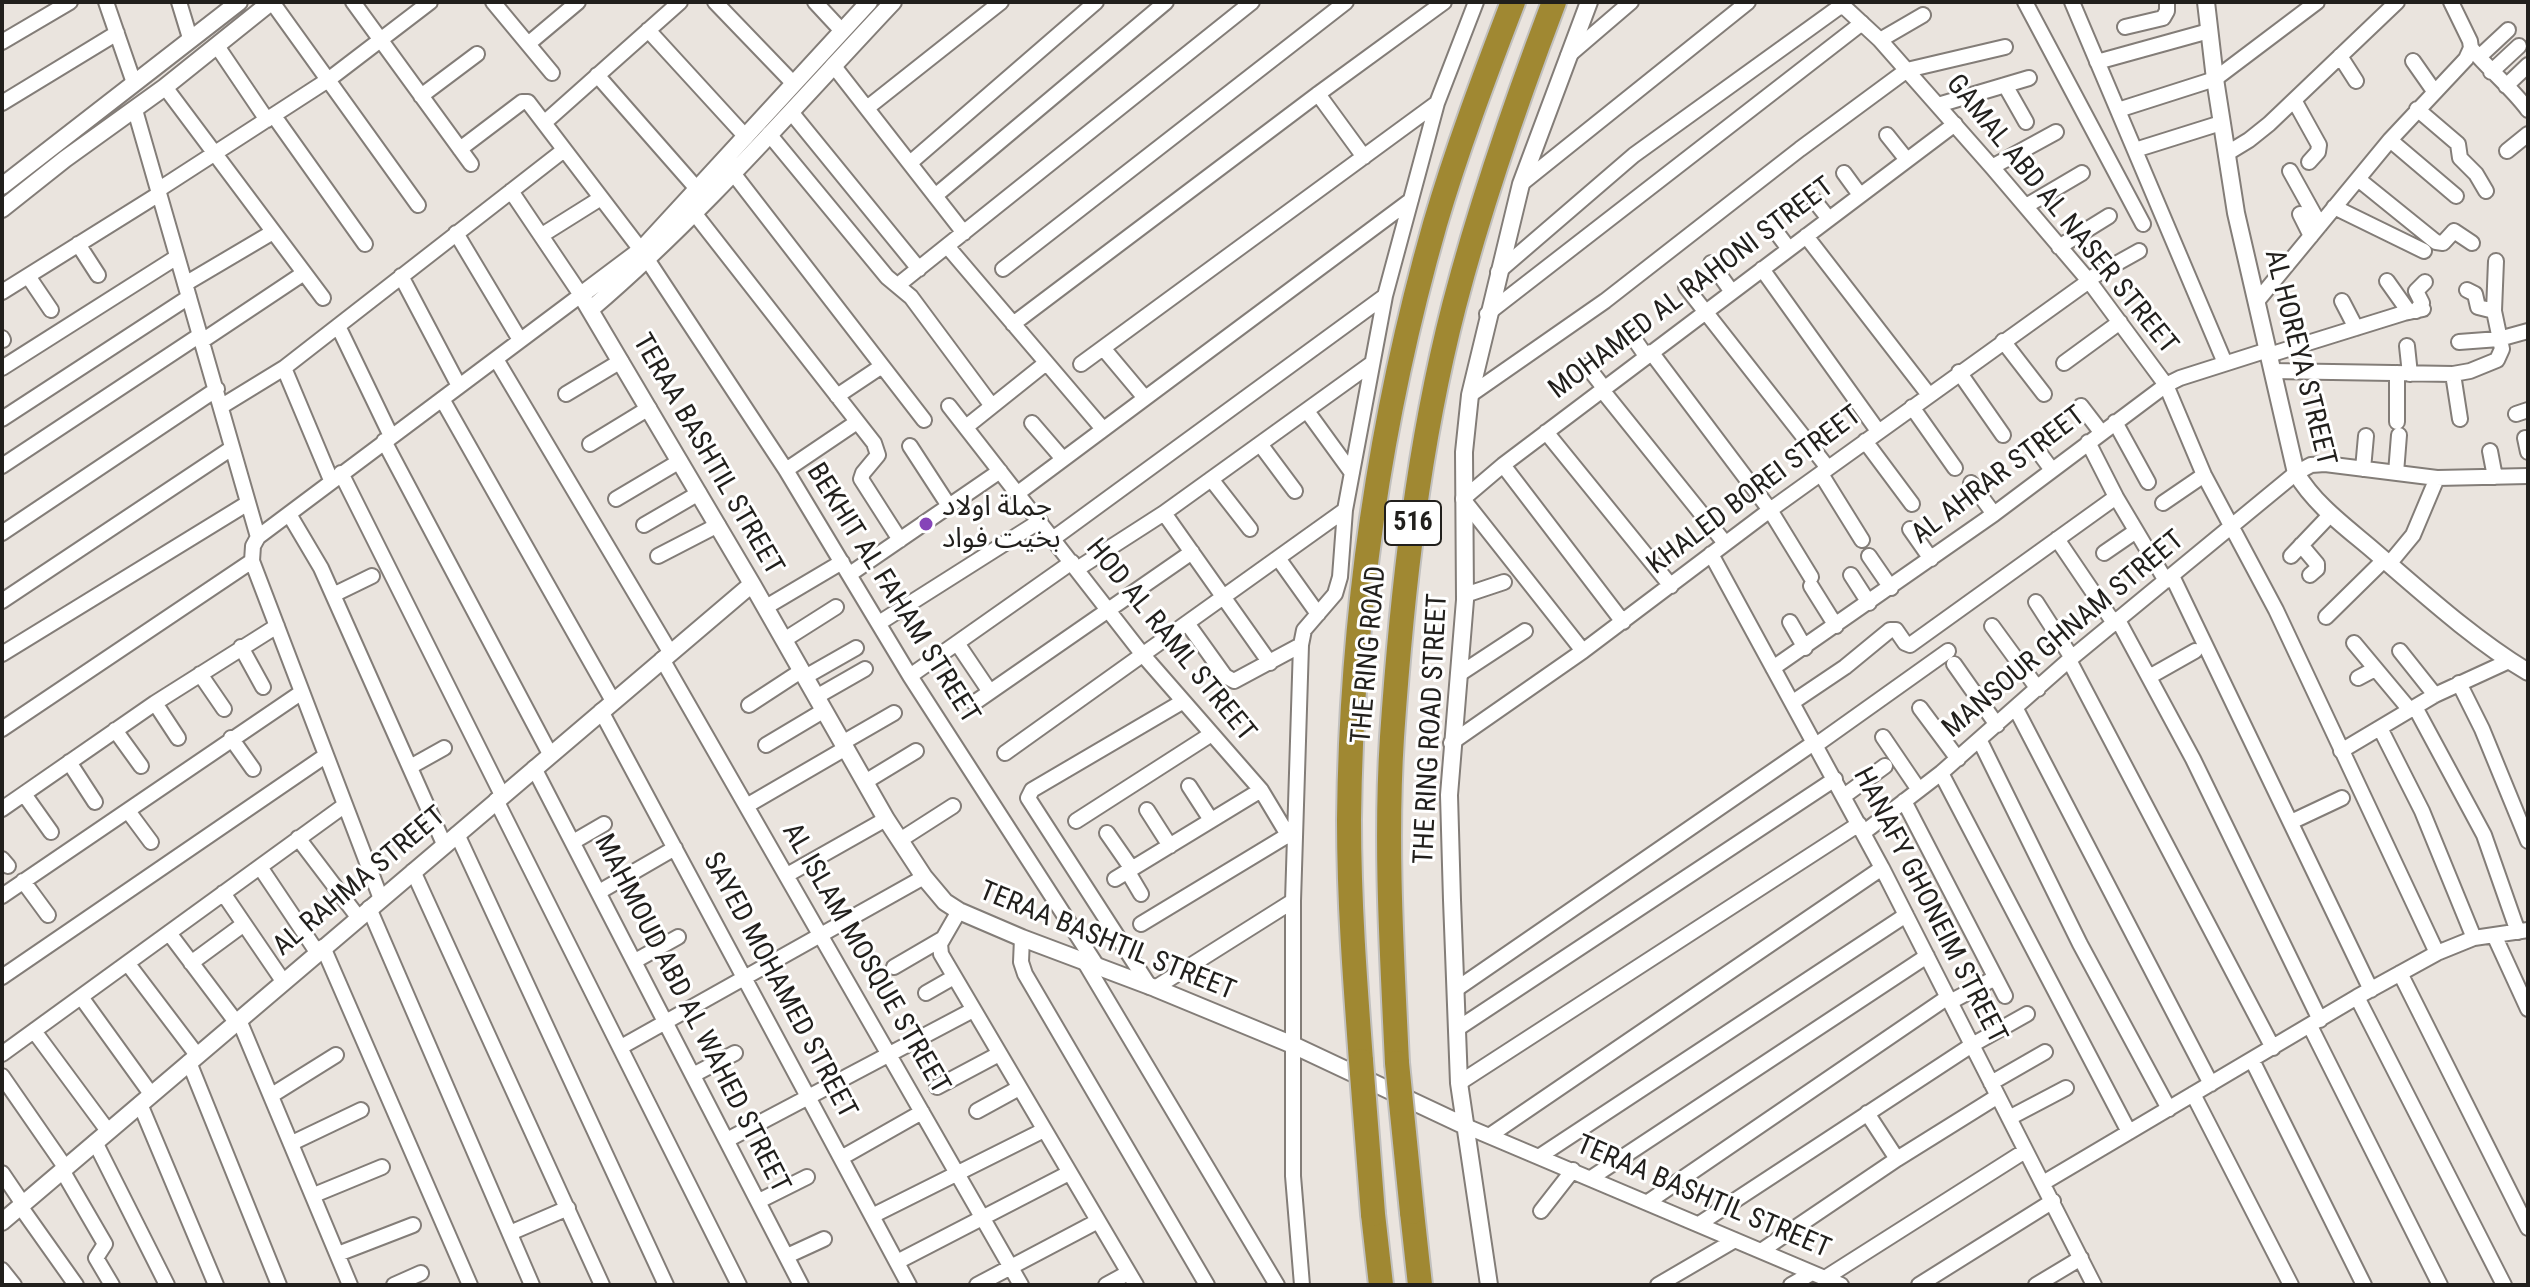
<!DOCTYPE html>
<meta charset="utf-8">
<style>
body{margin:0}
#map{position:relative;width:2530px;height:1287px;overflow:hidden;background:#eae4de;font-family:"Roboto Condensed",sans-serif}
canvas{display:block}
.frame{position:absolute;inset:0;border:4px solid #211f1c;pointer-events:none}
</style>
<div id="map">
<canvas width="2530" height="1287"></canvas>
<div class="frame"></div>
</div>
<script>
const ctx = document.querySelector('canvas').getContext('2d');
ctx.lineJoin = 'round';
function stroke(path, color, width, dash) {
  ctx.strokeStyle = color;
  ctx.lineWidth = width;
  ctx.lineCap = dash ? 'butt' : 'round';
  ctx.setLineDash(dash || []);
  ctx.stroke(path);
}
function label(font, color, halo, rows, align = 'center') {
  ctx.font = font + ' "Roboto Condensed","Noto Sans Arabic",sans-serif';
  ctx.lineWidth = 6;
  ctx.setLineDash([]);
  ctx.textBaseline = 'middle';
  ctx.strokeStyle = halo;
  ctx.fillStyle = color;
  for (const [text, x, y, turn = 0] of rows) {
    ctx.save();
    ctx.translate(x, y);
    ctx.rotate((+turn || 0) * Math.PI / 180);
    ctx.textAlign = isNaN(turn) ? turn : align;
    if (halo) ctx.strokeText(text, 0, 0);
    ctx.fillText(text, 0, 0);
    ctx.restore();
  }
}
const minor = new Path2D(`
 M106 2 134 83
 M179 2 190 38
 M272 2 418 205
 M353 2 471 164
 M493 2 552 73
 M715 2 794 84
 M815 2 842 31
 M1839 2 1880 40 1992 167 2089 281 2166 385 2204 475 2276 610 2437 953
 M2025 2 2143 224
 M2072 2 2225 363
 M2125 27 2163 18 2167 11V2
 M648 30 746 137
 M1880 40 1923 15
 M2 42 70 2
 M528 44 578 2
 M217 46 267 120
 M2471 48C2489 70 2511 87 2528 110
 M1568 56 1631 2
 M2340 56 2356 81
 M2479 57 2508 30
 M2413 61 2434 91
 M2097 62 2209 31
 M833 65 964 233
 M2491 72 2519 46
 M597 75 698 190
 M2005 85 2026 122
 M2506 86 2528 65
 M165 87 323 298
 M1318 94 1364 157
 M421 96 477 54
 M2294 100 2319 145 2318 152 2309 162
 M2 103 117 33
 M1938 105 2029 78
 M867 108 1001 2
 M2417 109 2458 144 2460 158 2476 174 2486 191
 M135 110 258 537
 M2118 110 2215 79 2317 2
 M791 112 919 269
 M274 116 365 244
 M544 123 680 2
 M769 134 887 277 911 297 992 406
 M1887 135 1907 160
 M2390 140 2456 196
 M460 149 522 102H528L641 250 786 470 910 676 1097 966
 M2135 150 2221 123
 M2507 151 2528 134
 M2226 154 2249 140 2269 124 2397 2
 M910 163 1096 2
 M1992 167 2056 132
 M2290 171 2320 225
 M733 173 924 420
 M1844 173 1860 195
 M2358 179 2436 242 2443 243 2454 231 2472 243
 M1521 184 1748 2
 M158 190 328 80 430 2
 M935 196 1166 2
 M1814 200 1829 219
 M2026 206 2082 173
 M2334 207 2424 251
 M695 214 874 443 878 455 863 473 861 479 900 540
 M2300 214 2311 236
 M1771 225 1789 249
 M456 233 520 340
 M542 235 601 198
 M1806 236 1929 395
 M78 244 98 275
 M947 246 1103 429
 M2059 247 2109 216
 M1711 263 1732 292
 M1003 269 1346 2
 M1762 269 1878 431
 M1498 272 1634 155 1842 5
 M28 276 51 310
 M401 276 459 386
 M2087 280 2139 251
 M2387 281 2409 312
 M185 284 273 232
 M898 285 1252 2
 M1686 287 1828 468
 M2467 290 2475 294 2478 307 2494 311
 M2 292 159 194
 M2258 300 2390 140 2466 59 2471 48 2470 41 2451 2
 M2342 301 2356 328
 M2416 311 2422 303 2416 291 2425 282
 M1487 314 1862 23
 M1013 324 1318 94 1444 2
 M338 326 391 436
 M1628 330 1646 356
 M2 338 3 340
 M202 341 304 273
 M2003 341 2044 394
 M2459 342 2499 339 2528 331
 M2407 346 2410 374
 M1103 348 1145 398
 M1651 352 1770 510 1811 577
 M2269 355 2404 313 2423 309
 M496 359 670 652
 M2064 363 2120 322
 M1081 364 1437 103
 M1587 366 1604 388
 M2 368 177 257
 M284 368 331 480
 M2272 371 2453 374 2470 371 2497 360 2502 349 2494 311 2496 261
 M1959 372 2003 435
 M2453 374 2460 419
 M1602 390 1725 543
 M566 394 621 361
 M1470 395 1605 301 1800 149 1907 70 2005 47
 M837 396 882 366
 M442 399 613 701
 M222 406 284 368 564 150
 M949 406 1143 655 1261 790 1288 835
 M2081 406 2101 432
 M1912 407 1955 468
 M1307 411 1352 473
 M2516 414 2528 410
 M2 419 189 297
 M2115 422 2148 482
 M2397 422V373
 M1032 423 1063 459
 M966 427 1046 363
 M1546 432 1671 586
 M2525 438 2528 452
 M384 441 550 754
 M1865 441 1912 504
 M2088 442 2116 497 2166 581
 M2032 443 2052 470
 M590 444 649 408
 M1260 444 1295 491
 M910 446 949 506
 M2490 451 2495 477
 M1503 465 1623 622
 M2 466 200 335
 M2363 469 2366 436
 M786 470 857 422
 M341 473 502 795
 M2396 473 2399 435
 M1821 474 1862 540
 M1211 479 1250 529
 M1971 483 1994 514
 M1018 493 1411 200
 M616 499 680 461
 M2163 503 2204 475
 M1164 513 1270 663
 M289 514 321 568 444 844
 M644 525 699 493
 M1910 529 1931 559
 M2 533 217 389
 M1054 538 1385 296
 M2057 539 2114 623
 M2301 545 2317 564V569L2310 575
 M2104 553 2136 531
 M1711 554 1882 868 2094 1285
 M658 556 718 525
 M1869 556 1891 588
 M2291 556 2331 514
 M1278 558 1318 614
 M2389 564 2413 535 2437 478
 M1077 569 1164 513 1371 364
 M850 574 1000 471
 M1851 575 1869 603
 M2172 576 2371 990
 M1811 586 1836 626
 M333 595 372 576
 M1465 595 1504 582
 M2 601 232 448
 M2036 602 2072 658
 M766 607 842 562
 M2326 617 2384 560
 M2118 620 2193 759 2320 1020
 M1790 622 1805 648
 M879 623 1040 521
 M1187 623 1225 676 1234 681 1301 645
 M1992 626 2038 689
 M784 640 836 607
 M957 643 990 692
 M2354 643 2410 710
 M241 647 263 687
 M1583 651 1463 499 1503 465 1955 124
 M2400 651 2435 695
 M2 654 248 503
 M662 659 1021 1285
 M2069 660 2273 1048
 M1954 664 1997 725
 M1773 668 1994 514 2166 385 2180 378 2268 350
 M200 674 224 709
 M1458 675 1525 631
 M910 676 1072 562
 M805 677 856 648
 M2149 677 2195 651
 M2358 678 2375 669
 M2459 683 2482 729 2528 841
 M816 697 865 669
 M1793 702 1845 667 1890 630H1896L1905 643 1910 645 2116 497
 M155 703 178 738
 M974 703 1192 552
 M749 705 801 671
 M2415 707 2484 835 2518 932
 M1920 708 1958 759
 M2016 709 2211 1084
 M601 711 909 1285
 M2380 728 2422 811 2474 938
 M2 729 252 561
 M115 730 141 766
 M1883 737 1919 790
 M231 738 253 769
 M1980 741 2080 944 2169 1109
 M842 743 894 713
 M1451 743 1583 651 1770 510 2089 281
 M766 745 823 711
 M1816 745 1948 651
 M2341 751 2435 695 2509 661
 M1005 753 1345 510
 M69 762 95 802
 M410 767 444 748
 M534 768 801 1285
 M1941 773 2129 1132
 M865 782 916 751
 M1189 786 1211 820
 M24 794 51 832
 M1844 796 1885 766
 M496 800 739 1285
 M1904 801 2005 996
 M748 805 846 748
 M2 809 155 703 277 626
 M1147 810 1170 846
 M128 811 151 842
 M1076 821 1210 735
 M2291 822 2342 798
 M1107 833 1132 869
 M1863 833 1941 773 2069 660 2296 473 2311 465 2325 464 2437 478 2528 476
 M457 834 666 1285
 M298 838 358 917
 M900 840 953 806
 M573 842 604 824
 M2 859 8 866
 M260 867 317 952
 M413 871 602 1285
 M1128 872 1141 894
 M787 875 886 819
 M1115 879 1261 790
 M23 881 48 915
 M599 892 675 848
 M223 893 283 981
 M2 896 302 692
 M381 899 252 561 253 546 258 537 581 295 511 191
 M369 908 532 1285
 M959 911 940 944 941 954 1136 1285
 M1141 924 1293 832
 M169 933 236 1022
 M2494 935 2528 1009
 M1022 938 1021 962 1025 974 1207 1285
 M323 947 470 1285
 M635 961 678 937
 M1084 961 1277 1285
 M191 963 244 924
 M128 964 197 1055
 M894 967 942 939
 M2400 973 2528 1228
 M2 977 325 756
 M1150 987 1028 798 1032 790 1182 702
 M1155 988 1293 901
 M1455 990 1815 742
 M926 993 954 977
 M81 997 151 1094
 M2357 997 2504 1285
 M1950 1002 1995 978
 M239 1020 350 1285
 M2310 1026 2440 1285
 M1457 1029 1835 779
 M34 1031 108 1131
 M621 1047 924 877
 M2 1054 345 805
 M2252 1060 2364 1285
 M189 1062 279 1285
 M693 1075 735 1053
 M2 1076 65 1167
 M1459 1083 1859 824
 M1991 1083 2045 1052
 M937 1087 999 1054
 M2193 1094 2291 1285
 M272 1095 336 1055
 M140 1104 216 1285
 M977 1111 1019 1088
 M1867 1113 1897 1159
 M2009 1118 2066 1088
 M1463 1125 1841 1285
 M1489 1136 1882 868
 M727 1140 973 1010
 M95 1142 167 1285
 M292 1143 361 1110
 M1540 1156 1906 915
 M841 1158 922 1112
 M62 1170 105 1244 96 1258 112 1285
 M2 1173 23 1204
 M1591 1178 1927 956
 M2043 1183 2357 997 2437 953 2474 938 2528 930
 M314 1195 382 1167
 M759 1201 807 1177
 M1648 1202 1948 997
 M20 1206 76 1285
 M1541 1211 1573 1170
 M872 1216 1044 1130
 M1699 1224 1972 1045 2027 1014
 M510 1233 568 1208
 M1761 1251 1897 1159 1998 1096
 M338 1254 413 1225
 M787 1256 824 1239
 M897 1262 1069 1173
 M2 1270 14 1285
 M1825 1278 2025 1151
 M394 1285 421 1273
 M977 1285 1098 1221
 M1106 1285 1128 1273
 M1302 1285 1293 1176V901L1301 645 1304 630 1335 594 1340 577 1345 510 1385 296 1437 103 1476 2
 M1658 1285 1735 1240
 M1791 1285 1812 1273
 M1919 1285 2053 1201
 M2036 1285 2081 1258`);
const tertiary = new Path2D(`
 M869 2 641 250 581 295 752 584 886 819 924 877 945 902 959 911 1022 938 1155 988 1293 1045 1463 1125
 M2206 2 2215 79 2236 213 2296 473C2315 505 2346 527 2374 551 2423 593 2473 639 2528 672
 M2 186 239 2
 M2 209 65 159 165 87 271 2
 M591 309C700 216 794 107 893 2
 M2 1222 752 584
 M1489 1285 1459 1083 1452 900 1449 795 1465 600 1464 452 1470 395 1521 184 1589 2`);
const motorway = new Path2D(`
 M1361 1061C1355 981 1349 901 1349 820 1351 620 1380 417 1435 224 1457 149 1485 75 1513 2
 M1397 1063C1392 955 1385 845 1392 737 1402 592 1418 446 1454 306 1481 202 1516 102 1554 2
 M1412 1212 1420 1285
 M1373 1214 1381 1285`);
const motorwayBridge = new Path2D(`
 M1361 1061 1373 1214
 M1397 1063 1412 1212`);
const markers = [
 [926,524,8,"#8644b8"]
];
const shields = [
 [1413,523,56]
];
const shieldNames = [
 ["516",1413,523]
];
const streetNames = [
 ["GAMAL ABD AL NASER STREET",2061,215,51],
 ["MOHAMED AL RAHONI STREET",1692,289,-37],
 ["AL HOREYA STREET",2299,358,76],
 ["TERAA BASHTIL STREET",707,455,60],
 ["AL AHRAR STREET",1999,476,-37],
 ["KHALED BOREI STREET",1755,491,-37],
 ["BEKHIT AL FAHAM STREET",892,594,58],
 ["MANSOUR GHNAM STREET",2064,635,-40],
 ["HOD AL RAML STREET",1170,641,51],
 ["THE RING ROAD",1370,655,-85],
 ["THE RING ROAD STREET",1432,729,-87],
 ["AL RAHMA STREET",360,882,-40],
 ["HANAFY GHONEIM STREET",1929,906,63],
 ["TERAA BASHTIL STREET",1107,942,22],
 ["AL ISLAM MOSQUE STREET",865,959,60],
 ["SAYED MOHAMED STREET",779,986,62],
 ["MAHMOUD ABD AL WAHED STREET",691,1014,63],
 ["TERAA BASHTIL STREET",1703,1198,23]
];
const poiNames = [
 ["جملة اولاد",942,508],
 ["بخيت فواد",942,540]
];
stroke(minor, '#837d78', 18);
stroke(tertiary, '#837d78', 20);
stroke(motorway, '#c1c0bf', 28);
stroke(minor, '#fff', 14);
stroke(tertiary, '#fff', 16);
stroke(motorway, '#a08832', 24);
stroke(motorwayBridge, '#c1c0bf', 28, []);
stroke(motorwayBridge, '#a08832', 24);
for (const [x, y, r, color] of markers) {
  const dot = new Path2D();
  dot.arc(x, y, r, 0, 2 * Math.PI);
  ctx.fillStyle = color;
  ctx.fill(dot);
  stroke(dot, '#fff', 3);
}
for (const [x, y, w] of shields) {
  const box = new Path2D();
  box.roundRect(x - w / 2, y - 22, w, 44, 6);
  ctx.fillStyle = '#fff';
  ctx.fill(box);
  stroke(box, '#211f1c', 2);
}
label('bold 26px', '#211f1c', null, shieldNames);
label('28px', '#211f1c', '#fff', streetNames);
label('28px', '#211f1c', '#fff', poiNames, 'left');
</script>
